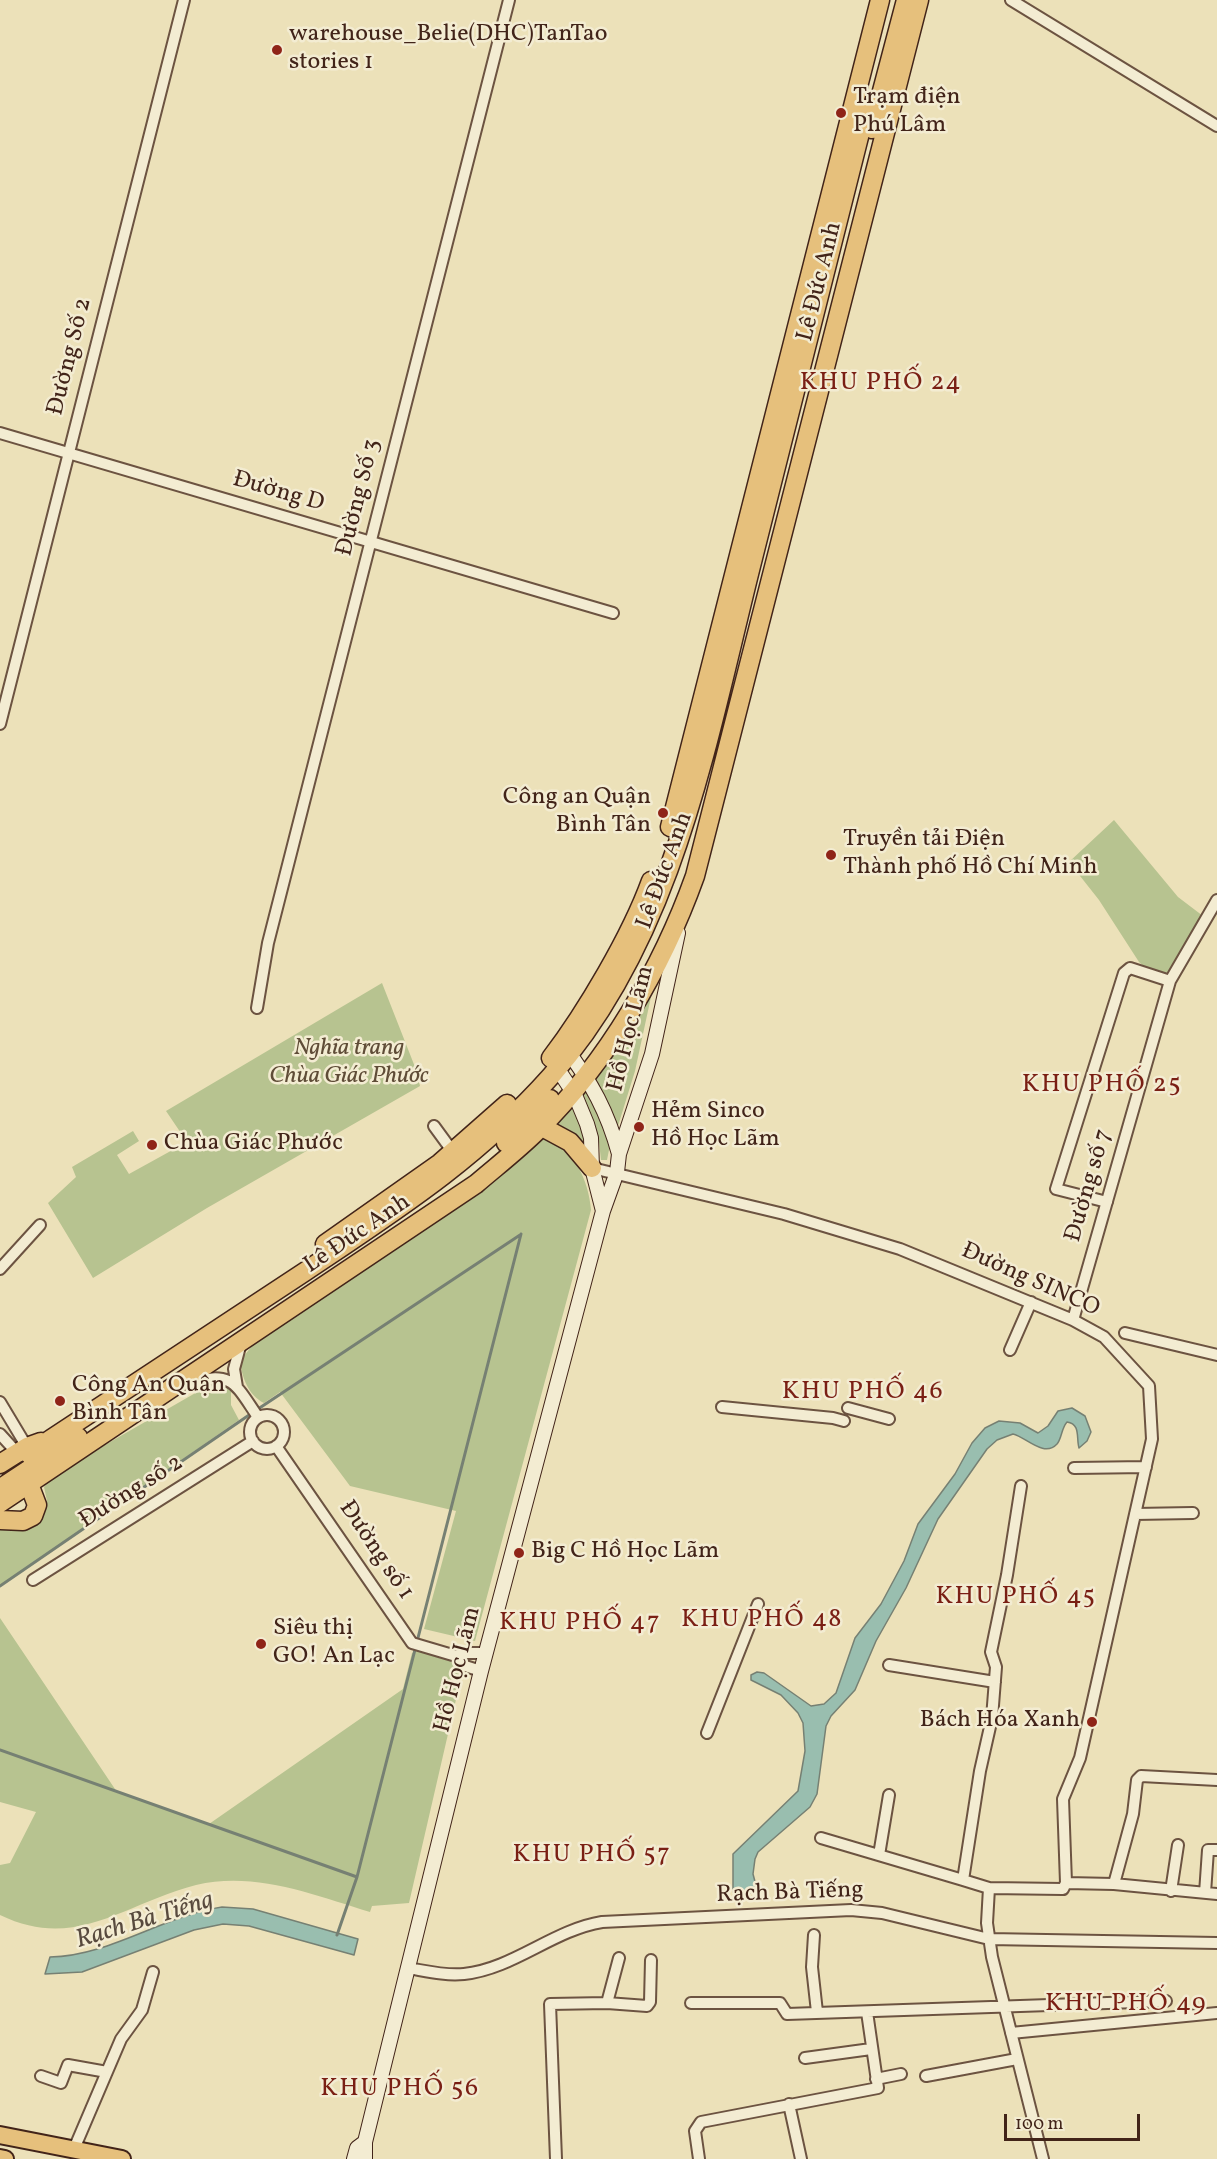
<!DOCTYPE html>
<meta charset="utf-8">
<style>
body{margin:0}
#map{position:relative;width:1217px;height:2159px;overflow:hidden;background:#ece1b9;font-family:Vollkorn,serif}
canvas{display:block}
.scale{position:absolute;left:1004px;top:2114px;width:136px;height:27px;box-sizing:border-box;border:3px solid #422419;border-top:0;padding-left:8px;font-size:18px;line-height:21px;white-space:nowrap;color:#422419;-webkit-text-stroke:4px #f3ecd2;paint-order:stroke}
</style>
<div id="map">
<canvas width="1217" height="2159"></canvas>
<div class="scale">100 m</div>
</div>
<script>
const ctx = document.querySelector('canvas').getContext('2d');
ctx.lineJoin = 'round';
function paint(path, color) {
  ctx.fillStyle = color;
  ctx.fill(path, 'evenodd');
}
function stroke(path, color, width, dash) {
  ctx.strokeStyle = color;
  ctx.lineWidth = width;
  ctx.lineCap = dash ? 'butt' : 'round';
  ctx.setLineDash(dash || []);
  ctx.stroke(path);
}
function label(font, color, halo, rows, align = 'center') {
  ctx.font = font + ' Vollkorn,serif';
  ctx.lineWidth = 5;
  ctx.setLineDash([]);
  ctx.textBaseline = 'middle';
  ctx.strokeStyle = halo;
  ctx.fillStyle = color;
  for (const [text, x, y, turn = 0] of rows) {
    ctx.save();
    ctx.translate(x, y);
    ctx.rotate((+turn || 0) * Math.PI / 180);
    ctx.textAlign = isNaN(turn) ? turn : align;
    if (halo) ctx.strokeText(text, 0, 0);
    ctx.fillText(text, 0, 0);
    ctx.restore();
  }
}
const green = new Path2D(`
 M1114 820 1178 897 1203 916 1172 971C1161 976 1147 970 1139 962L1099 900 1069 862Z
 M382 983 415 1067 420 1086 207 1208 93 1278 48 1203 76 1177 72 1167 133 1131 139 1141 117 1155 129 1174 187 1142 166 1111Z
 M654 983 635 1071 618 1126 592 1072Z
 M586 1087 611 1140 607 1160H601L599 1142 581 1092Z
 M568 1103C581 1117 584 1132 584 1150L554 1121Z
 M544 1135C573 1146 589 1181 591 1210L475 1641 424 1629 456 1511 350 1486 280 1392 264 1403C248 1395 242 1377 240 1361L259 1337 481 1193Z
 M218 1380 231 1386V1405L239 1420 0 1586V1523L35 1522 47 1501 44 1487 51 1476Z
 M0 1618 117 1792 209 1824 403 1689 412 1653 422 1649 456 1659 463 1669 409 1903 372 1906 370 1912C314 1895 255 1871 196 1885 125 1903 76 1952 0 1915V1865L10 1863 36 1812 0 1802Z`);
const water = new Path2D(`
 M1072 1408 1085 1416 1091 1432 1087 1441 1079 1448C1076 1438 1081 1424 1067 1422 1061 1429 1062 1438 1057 1444 1044 1458 1026 1437 1013 1434L997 1440 987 1449 938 1519 906 1588 876 1641 855 1690 831 1716 826 1726 817 1794 810 1807 758 1852 755 1859 753 1874 758 1893 733 1892V1854L798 1791 805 1751 803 1723 798 1713 781 1695 751 1680V1675L757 1672 764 1673 811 1706 824 1704 836 1693 855 1638 881 1604 904 1561 918 1524 955 1474 972 1443 985 1428 999 1421 1020 1423 1038 1433 1048 1426 1058 1411Z
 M222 1907 253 1909 358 1939 354 1955 249 1926 223 1924 194 1930 82 1972 45 1974 50 1957C110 1956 162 1916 222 1907Z`);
const stream = new Path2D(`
 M258 1409 520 1235
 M0 1586 252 1413
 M0 1750 357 1877
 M337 1935 357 1877 521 1234`);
const street = new Path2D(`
 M1011 0 1217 126
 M0 433 613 613
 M0 724 184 0
 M257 1008 268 943 509 0
 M434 1126 453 1152
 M592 1168 784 1214 900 1249 1073 1320 1104 1337 1149 1386 1152 1439 1080 1758 1063 1799 1066 1883
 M1107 1202 1056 1189 1124 973 1130 968 1170 981
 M0 1269 40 1225
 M1073 1320 1170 981 1217 900
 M1125 1333 1217 1355
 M1010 1350 1031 1302
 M188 1383C233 1371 234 1382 258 1417
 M237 1387 234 1369 241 1343
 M0 1402 30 1452
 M722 1407 833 1418 844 1421
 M848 1408 889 1419
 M250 1432a17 17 0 1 1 34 0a17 17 0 1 1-34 0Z
 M0 1434 20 1456
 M276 1446 412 1643 456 1656 462 1665 481 1671
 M1074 1468 1146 1467
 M1021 1486 1007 1575 991 1652 996 1667 992 1718 980 1771 963 1880 989 1888 1063 1889 1066 1883
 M1135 1514 1193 1513
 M33 1580 253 1441
 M456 1656 464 1653H486
 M889 1665 995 1682
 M707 1733 758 1604
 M821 1838 963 1880
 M879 1855 889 1795
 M1066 1883 1114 1884 1217 1894
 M1114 1884 1133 1814 1137 1780 1141 1776 1217 1780
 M989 1888 987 1923 992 1957 1043 2159
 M1171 1891 1178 1845
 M1205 1893 1208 1850H1217
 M814 1935 812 1967 817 2012
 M408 1968C426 1971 445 1976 464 1974 513 1969 553 1930 602 1922L851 1910 882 1913 989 1939 1217 1943
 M607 2003 619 1958
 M691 2003H780L787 2014 1166 2001
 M1011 2033 1217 2013
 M805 2058 871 2049
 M41 2076 61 2083 68 2065 107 2072
 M926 2076 1017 2059
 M876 2079 901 2074
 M789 2104 801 2159
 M74 2149 121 2039 142 2010 153 1972
 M556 2159 550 2004 607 2003 647 2006 650 2002 651 1960
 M699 2159 695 2131 701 2122 878 2088 867 2012`);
const secondary = new Path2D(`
 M565 1048C591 1081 608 1113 619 1154
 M553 1062 575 1095 587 1124 591 1138 592 1168 603 1211
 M354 2159 357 2148 365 2142
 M365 2159V2142L481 1671 603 1211 617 1172 619 1154 652 1054 678 933`);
const primary = new Path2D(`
 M0 2135 122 2159
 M0 2158 5 2159`);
const highway = new Path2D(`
 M872 129 906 0
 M670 827 880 0
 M551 1058C586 1012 631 936 651 881
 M533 1122 570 1142 592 1168
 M506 1143 550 1099
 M325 1244 440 1163 507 1104
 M30 1455 51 1439C136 1383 221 1327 306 1271 397 1210 477 1159 551 1076 676 935 708 735 753 558 791 408 828 259 866 109
 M0 1464 27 1447 41 1442
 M4 1486 78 1437
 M0 1503 476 1184C497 1166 519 1149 538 1130 608 1061 662 968 695 876L919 0
 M0 1520 23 1521 33 1516 37 1505 29 1484`);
const markers = [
 [277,50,6,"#8f2418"],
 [841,113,6,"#8f2418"],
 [663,813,6,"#8f2418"],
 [831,855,6,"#8f2418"],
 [639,1127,6,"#8f2418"],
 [152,1145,6,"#8f2418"],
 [60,1401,6,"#8f2418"],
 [519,1553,6,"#8f2418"],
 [261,1644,6,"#8f2418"],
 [1092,1722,6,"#8f2418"]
];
const poiNames = [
 ["warehouse_Belie(DHC)TanTao",289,36],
 ["stories 1",289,64],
 ["Trạm điện",853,99],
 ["Phú Lâm",853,127],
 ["Công an Quận",651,799,"right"],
 ["Bình Tân",651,827,"right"],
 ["Truyền tải Điện",843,841],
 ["Thành phố Hồ Chí Minh",843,869],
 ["Hẻm Sinco",651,1113],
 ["Hồ Học Lãm",651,1141],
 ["Chùa Giác Phước",164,1145],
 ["Công An Quận",72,1387],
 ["Bình Tân",72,1415],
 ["Big C Hồ Học Lãm",531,1553],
 ["Siêu thị",273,1630],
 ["GO! An Lạc",273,1658],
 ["Bách Hóa Xanh",1080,1722,"right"]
];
const streetNames = [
 ["Lê Đức Anh",821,282,-76],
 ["Đường Số 2",71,357,-76],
 ["Đường D",278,493,16],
 ["Đường Số 3",360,498,-76],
 ["Lê Đức Anh",666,871,-70],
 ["Hồ Học Lãm",632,1029,-76],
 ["Đường số 7",1090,1186,-74],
 ["Lê Đức Anh",358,1235,-34],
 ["Đường SINCO",1030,1281,24],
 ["Đường số 2",132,1493,-32],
 ["Đường số 1",375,1551,56],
 ["Hồ Học Lãm",459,1670,-76],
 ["Rạch Bà Tiếng",790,1894,-2]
];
const parkNames = [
 ["Nghĩa trang",349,1050],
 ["Chùa Giác Phước",349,1078]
];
const neighbourhoodNames = [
 ["KHU PHỐ 24",881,384],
 ["KHU PHỐ 25",1102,1086],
 ["KHU PHỐ 46",863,1393],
 ["KHU PHỐ 45",1016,1598],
 ["KHU PHỐ 48",762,1621],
 ["KHU PHỐ 47",580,1624],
 ["KHU PHỐ 57",592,1856],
 ["KHU PHỐ 49",1126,2005],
 ["KHU PHỐ 56",400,2090]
];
const waterNames = [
 ["Rạch Bà Tiếng",145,1922,-17]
];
paint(green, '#b7c390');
paint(water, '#99beaf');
stroke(water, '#768073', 1.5);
stroke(stream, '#768073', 3);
stroke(street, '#6c5341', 14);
stroke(secondary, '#422419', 16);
stroke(primary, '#422419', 20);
stroke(highway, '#422419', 21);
stroke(street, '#f3ecd2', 10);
stroke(secondary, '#f3ecd2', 14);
stroke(primary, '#e6c07c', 16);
stroke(highway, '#e6c07c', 18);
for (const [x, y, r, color] of markers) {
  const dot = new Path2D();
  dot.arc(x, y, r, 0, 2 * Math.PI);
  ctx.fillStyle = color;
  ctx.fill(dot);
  stroke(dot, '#f3ecd2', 2);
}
label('24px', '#422419', '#f3ecd2', poiNames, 'left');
label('24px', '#422419', '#f3ecd2', streetNames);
label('italic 24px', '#5f4c37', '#f3ecd2', parkNames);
ctx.letterSpacing = '1.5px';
label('26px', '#7a1f14', '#f3ecd2', neighbourhoodNames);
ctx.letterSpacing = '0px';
label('italic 26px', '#584a3e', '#f3ecd2', waterNames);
</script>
